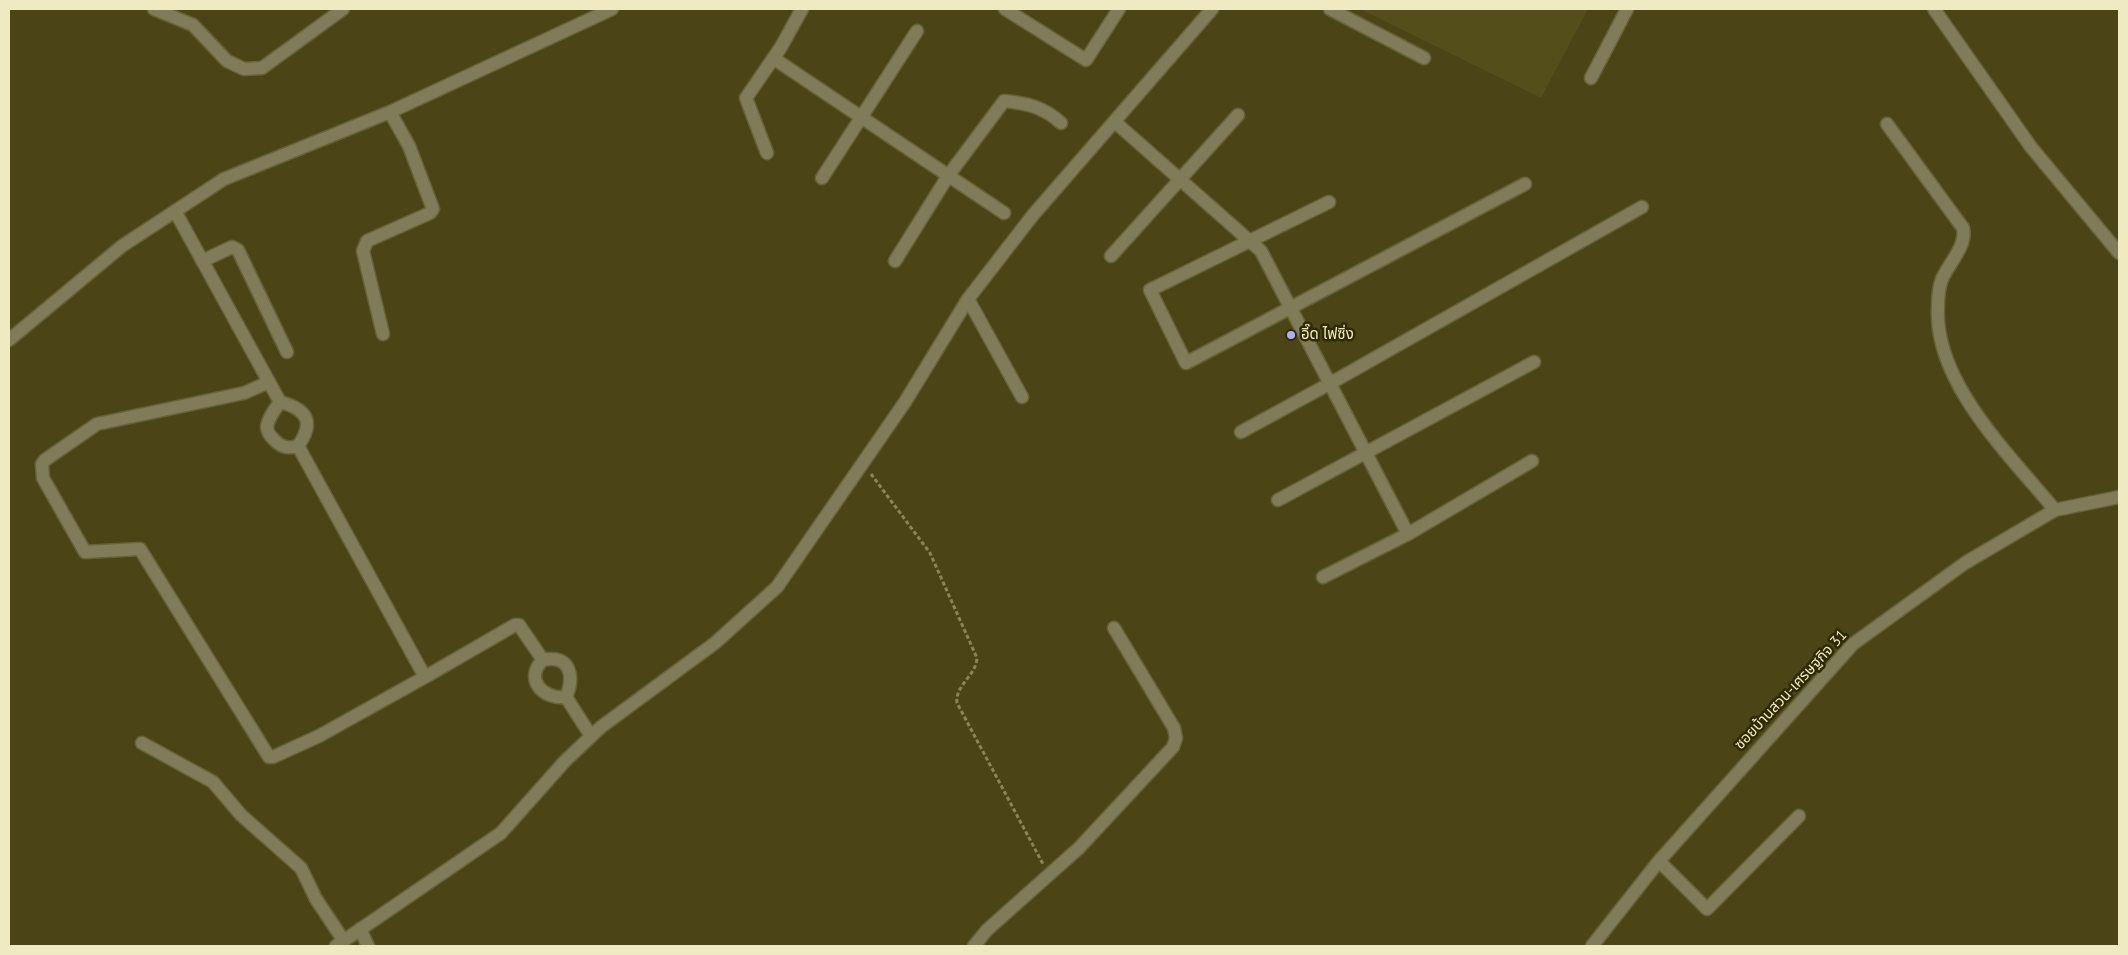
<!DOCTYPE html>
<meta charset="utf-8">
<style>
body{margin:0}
#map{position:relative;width:2128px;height:955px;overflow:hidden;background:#4a4417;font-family:"PT Sans",sans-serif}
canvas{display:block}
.frame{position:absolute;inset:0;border:10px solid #efeac1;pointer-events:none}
</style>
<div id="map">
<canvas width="2128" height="955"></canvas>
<div class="frame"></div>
</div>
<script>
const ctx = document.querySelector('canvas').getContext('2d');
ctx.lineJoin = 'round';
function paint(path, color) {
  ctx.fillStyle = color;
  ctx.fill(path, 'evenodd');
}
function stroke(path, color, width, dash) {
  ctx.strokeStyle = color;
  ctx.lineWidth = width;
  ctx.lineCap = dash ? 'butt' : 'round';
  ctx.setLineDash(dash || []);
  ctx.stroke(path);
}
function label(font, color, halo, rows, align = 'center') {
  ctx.font = font + ' "PT Sans","Noto Sans Thai",sans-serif';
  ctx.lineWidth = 5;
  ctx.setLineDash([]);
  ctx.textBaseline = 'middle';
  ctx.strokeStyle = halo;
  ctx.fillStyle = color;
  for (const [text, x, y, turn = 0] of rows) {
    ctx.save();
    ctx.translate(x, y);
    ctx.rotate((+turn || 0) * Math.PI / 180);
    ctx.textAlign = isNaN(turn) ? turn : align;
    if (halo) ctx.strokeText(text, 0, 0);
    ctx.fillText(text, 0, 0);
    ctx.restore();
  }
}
const built = new Path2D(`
 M1360 9H1588L1541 98Z`);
const path = new Path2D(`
 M871 474 930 553 977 658C976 676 955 685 957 703L1043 864`);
const minor = new Path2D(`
 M154 9 193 25 227 61 244 69 262 68 343 9
 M1005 9 1086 60 1119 9
 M1330 9 1424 58
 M1934 9 2031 147 2119 253
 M773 58 1004 213
 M1591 78 1627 9
 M1115 122 1261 251 1408 534 1323 577
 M1887 124 1963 228C1967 246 1949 263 1942 279 1939 287 1938 298 1938 306 1933 382 2010 455 2055 510
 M767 153 746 98 781 47 802 9
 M822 178 917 31
 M1329 202 1150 290 1186 363 1525 184
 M175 211 280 402C307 409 315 422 298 446L425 677 515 625H519L543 660C570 654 575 676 566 697L591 736
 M1111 256 1238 115
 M202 261 232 247 238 250 287 352
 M895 261 948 176 1004 101C1026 103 1044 107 1061 123
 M968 299 1022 397
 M383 334 363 251 367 241 430 213 433 209 409 146 390 112
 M9 340 122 246 224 179 390 112 612 9
 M269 382 244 393 97 424 45 460 42 464 43 478 85 552 140 549 269 757H273L319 736 425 677
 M280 402C275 409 268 418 267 427 267 435 279 446 286 447 289 448 294 447 298 446
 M1241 432 1329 384 1642 207
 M1278 500 1534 362
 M1408 534 1532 461
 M543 660C524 678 542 700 566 697
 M142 743 213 782 241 815 301 868 316 899 344 941
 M1659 861 1707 909 1799 816
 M360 929 368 946
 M336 946 501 833 565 761 601 727 715 643 777 587 905 402 968 299 1033 215 1212 9
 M974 946 987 930 1079 848 1173 747 1176 738 1174 728 1114 628
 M1592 946 1659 861 1853 644 1965 563 2055 510 2119 497`);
const markers = [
 [1291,335,5,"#acaffb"]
];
const poiNames = [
 ["อี๊ด ไฟซิ่ง",1301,335]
];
const streetNames = [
 ["ซอยบ้านสวน-เศรษฐกิจ 31",1791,690,-47]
];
paint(built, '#544e1b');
stroke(minor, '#686236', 15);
stroke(path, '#8b865a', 3, [4, 2.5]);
stroke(minor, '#807c5a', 12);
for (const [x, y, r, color] of markers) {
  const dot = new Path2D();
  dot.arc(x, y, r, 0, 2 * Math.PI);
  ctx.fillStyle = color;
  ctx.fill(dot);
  stroke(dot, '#2f2a05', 2);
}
label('15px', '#efeac1', '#2f2a05', poiNames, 'left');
label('15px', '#efeac1', '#2f2a05', streetNames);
</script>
